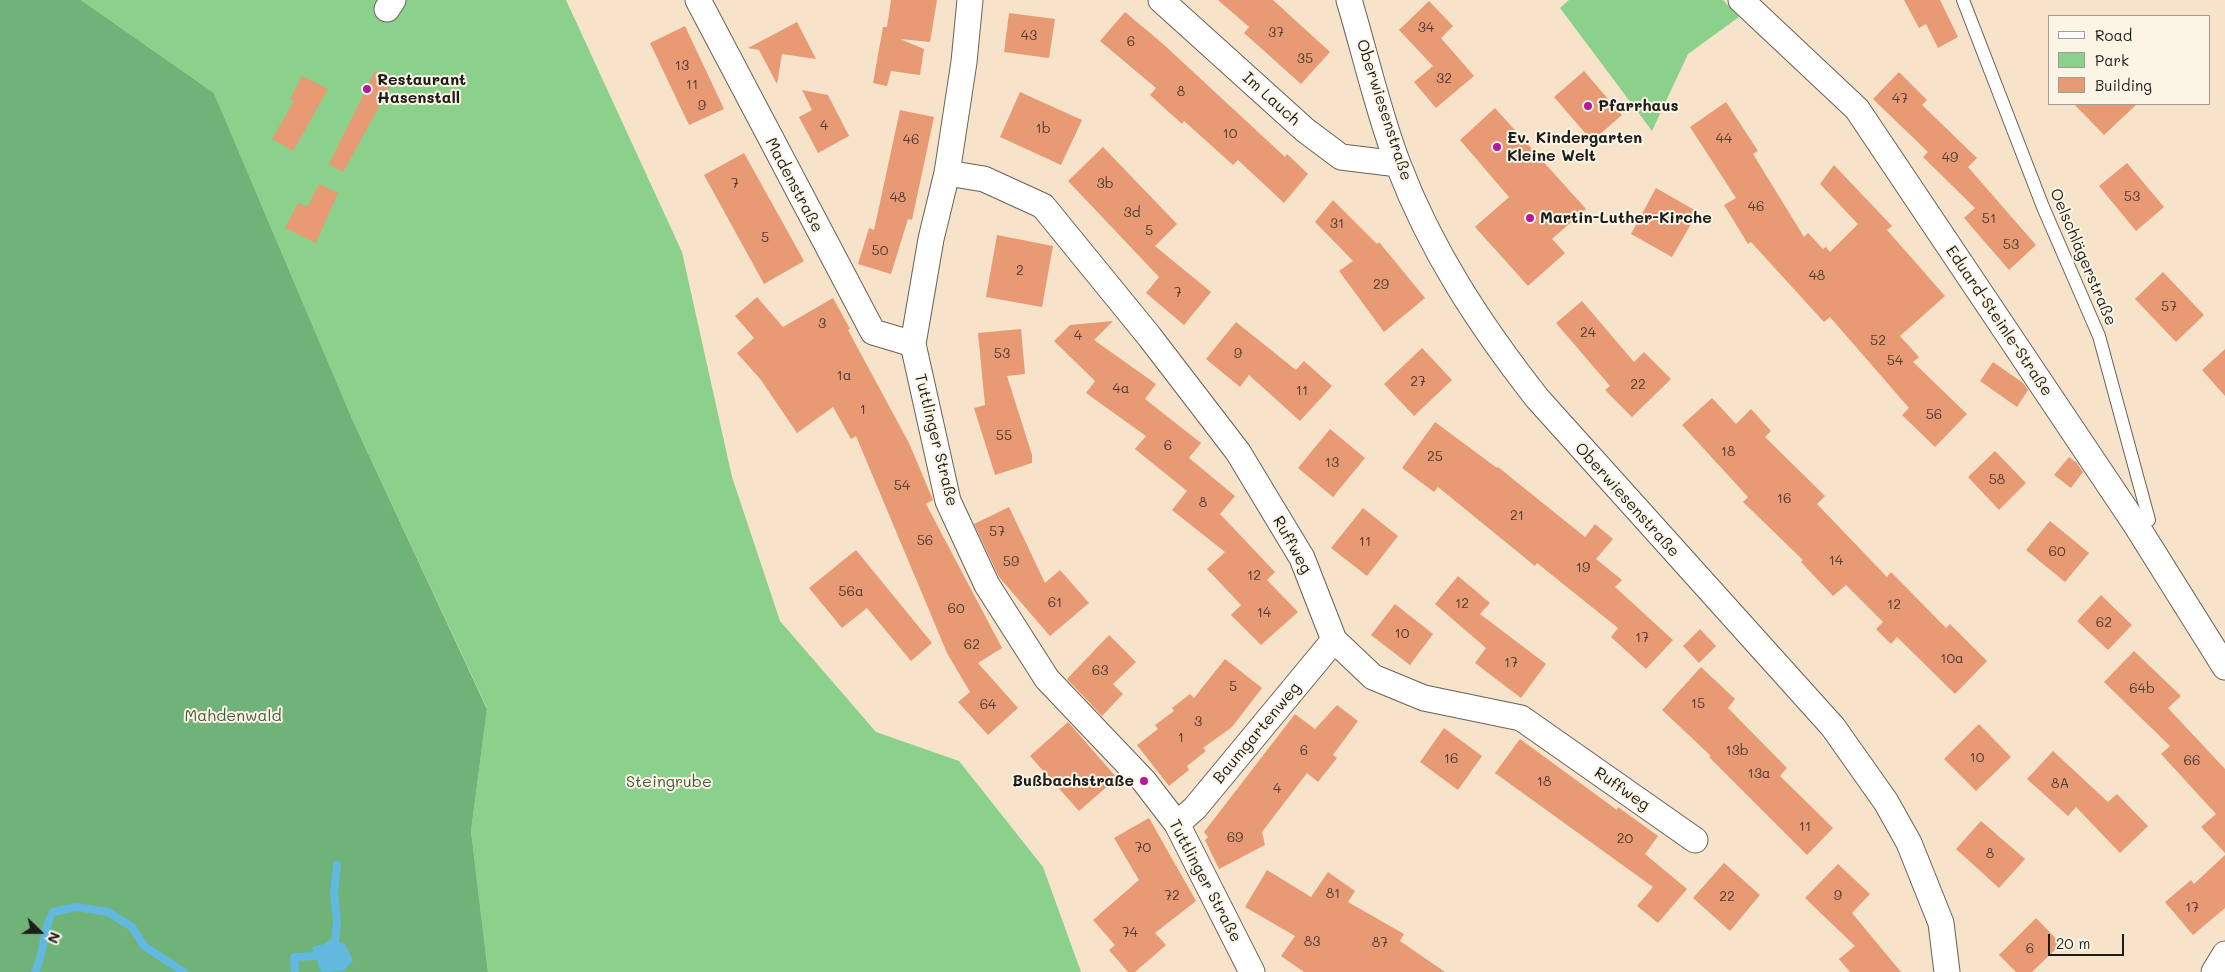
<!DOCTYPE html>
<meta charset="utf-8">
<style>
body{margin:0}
#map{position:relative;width:2225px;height:972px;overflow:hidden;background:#f6e3c9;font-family:Mali,sans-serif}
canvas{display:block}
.legend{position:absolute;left:2048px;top:15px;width:162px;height:90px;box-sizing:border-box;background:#fcf5e5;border:1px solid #a29e95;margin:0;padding:6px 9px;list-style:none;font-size:15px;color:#1c1c1c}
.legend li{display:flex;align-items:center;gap:10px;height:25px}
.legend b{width:25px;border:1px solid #a29e95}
.north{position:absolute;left:15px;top:907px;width:50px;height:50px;-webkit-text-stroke:4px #fcf5e5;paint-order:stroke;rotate:112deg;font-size:14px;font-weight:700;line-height:20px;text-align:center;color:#1c1c1c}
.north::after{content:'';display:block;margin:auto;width:18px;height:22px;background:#1c1c1c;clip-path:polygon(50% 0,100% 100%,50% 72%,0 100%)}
.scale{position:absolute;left:2048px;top:934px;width:76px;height:22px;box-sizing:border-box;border:2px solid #1c1c1c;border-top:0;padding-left:6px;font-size:15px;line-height:18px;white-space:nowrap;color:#1c1c1c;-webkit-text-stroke:4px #fcf5e5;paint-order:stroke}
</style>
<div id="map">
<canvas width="2225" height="972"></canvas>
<ul class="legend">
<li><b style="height:6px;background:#fff"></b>Road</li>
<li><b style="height:14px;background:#8bd18c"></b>Park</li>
<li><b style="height:14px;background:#e79a74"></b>Building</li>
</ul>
<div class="north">N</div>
<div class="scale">20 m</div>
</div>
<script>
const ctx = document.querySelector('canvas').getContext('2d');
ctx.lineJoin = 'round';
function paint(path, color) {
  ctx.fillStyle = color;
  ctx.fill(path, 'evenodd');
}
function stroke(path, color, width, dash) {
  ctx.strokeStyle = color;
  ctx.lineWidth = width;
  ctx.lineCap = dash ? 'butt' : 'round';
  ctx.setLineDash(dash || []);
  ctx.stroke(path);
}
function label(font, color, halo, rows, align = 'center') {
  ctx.font = font + ' Mali,sans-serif';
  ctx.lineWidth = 4;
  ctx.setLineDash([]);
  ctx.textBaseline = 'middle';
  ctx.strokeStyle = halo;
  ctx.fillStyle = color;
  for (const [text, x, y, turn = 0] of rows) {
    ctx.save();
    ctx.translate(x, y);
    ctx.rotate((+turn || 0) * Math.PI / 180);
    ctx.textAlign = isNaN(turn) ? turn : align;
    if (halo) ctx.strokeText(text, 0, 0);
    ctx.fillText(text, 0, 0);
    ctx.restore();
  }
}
const green = new Path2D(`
 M81 0H566L682 252 732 477 780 621 876 732 959 761 1043 867 1081 972H488L471 831 487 708 353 421 214 93Z
 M1569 0H1723L1739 17 1688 54 1652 131 1560 8Z`);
const forest = new Path2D(`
 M0 0H81L214 93 353 421 487 709 471 831 488 972H0Z`);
const water = new Path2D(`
 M335 941 345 944 353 961 343 971 321 972 312 947Z`);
const stream = new Path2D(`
 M35 972C45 953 42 930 53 912L76 907 108 912 132 927 144 946 184 972
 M295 972 294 957 315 956 335 941 337 921 334 893 337 865`);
const building = new Path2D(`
 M891 0H937L930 42 900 39 924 49 920 75 891 71 887 86 873 83 883 27H887Z
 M1218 0H1273L1330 52 1301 84 1244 33 1249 27Z
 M1904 0H1940L1958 37 1938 48 1926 24 1919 28Z
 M1429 1 1453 26 1441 38 1474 76 1436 108 1414 82 1433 66 1399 30Z
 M1125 12 1162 43 1285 157 1287 154 1308 174 1284 203 1238 160 1233 165 1184 121 1182 124 1150 95 1156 88 1100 41Z
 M1009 13 1055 19 1049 58 1004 52Z
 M797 22 816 59 782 54 777 84 759 50 748 48Z
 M685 26 724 109 689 125 650 43Z
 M375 71 393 82 343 172 329 164Z
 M1584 71 1622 115 1592 141 1554 97Z
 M1899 72 1927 100 1922 105 1977 158 1968 167 2036 245 2009 270 1964 218 1975 208 1923 157 1928 152 1873 99Z
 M302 76 328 89 293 151 272 139 294 101 290 99Z
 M802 90 828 95 849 136 818 153 799 117 812 110Z
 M1020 92 1082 120 1061 165 1000 137Z
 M1726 102 1758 151 1753 154 1804 237 1808 233 1823 249 1826 247 1830 252 1858 224 1820 184 1834 165 1892 226 1887 230 1945 296 1900 336 1919 357 1913 362 1967 414 1935 447 1902 415 1909 408 1830 317 1824 322 1751 242 1748 244 1724 205 1736 198 1690 127Z
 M2074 104H2137L2104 135Z
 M1495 108 1586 209 1552 239 1565 253 1528 286 1475 227 1509 197 1460 140Z
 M900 110 934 117 912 220 908 219 891 274 858 264 869 228 874 230Z
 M1103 147 1177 224 1155 246 1211 292 1184 325 1146 293 1159 277 1068 181Z
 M744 153 804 261 764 284 704 175Z
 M2127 163 2164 207 2136 231 2099 186Z
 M319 184 338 193 316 243 285 228 298 203 307 207Z
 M1656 188 1698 212 1672 257 1631 234Z
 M1333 200 1377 244 1379 242 1425 298 1384 332 1339 271 1353 261 1315 222Z
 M997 235 1053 246 1042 307 986 297Z
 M2163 272 2204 315 2176 342 2135 299Z
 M757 297 783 327 833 298 850 329 848 330 909 443 933 500 926 504 1002 648 978 663 1018 708 988 735 958 702 970 692 947 653 856 436 851 439 833 407 797 433 761 380 737 353 754 338 735 316Z
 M1582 301 1634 362 1644 352 1671 379 1632 417 1605 390 1610 386 1556 323Z
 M1113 321 1094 340 1156 384 1145 399 1201 443 1189 458 1235 496 1220 514 1275 572 1267 580 1298 612 1261 645 1231 615 1241 605 1207 569 1225 552 1172 510 1187 491 1135 449 1146 436 1086 393 1095 381 1054 341 1070 325Z
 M1236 322 1296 370 1304 361 1332 386 1300 421 1249 375 1240 387 1206 359Z
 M1021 329 1025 374 1007 376 1032 455V463L995 475 974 408 985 405 978 333Z
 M1422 348 1452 380 1414 416 1384 384Z
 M2225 349V396L2202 370Z
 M1993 362 2023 383 2028 390 2017 407 1980 381Z
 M1712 398 1736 424 1751 409 1771 431 1765 437 1825 496 1817 504 1887 577 1891 572 1946 628 1950 624 1987 661 1955 694 1897 637 1891 644 1876 629 1883 622 1846 585 1833 596 1801 562 1803 560 1743 502 1748 497 1682 425Z
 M1435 422 1497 468 1498 467 1585 537 1595 524 1613 539 1596 559 1622 580 1615 587 1673 640 1646 669 1611 637 1618 628 1537 563 1535 566 1438 487 1434 492 1402 468Z
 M1330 429 1365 458 1333 497 1298 468Z
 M1995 451 2026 483 1999 510 1968 477Z
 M2069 457 2077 463 2083 472 2071 488 2054 475Z
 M1009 507 1045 583 1060 570 1089 603 1050 636 999 577 974 524Z
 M1363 508 1398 536 1367 576 1331 548Z
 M2050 521 2089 553 2065 582 2026 550Z
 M856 550 932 643 911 661 867 608 842 628 809 588Z
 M1458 576 1490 603 1480 614 1546 664 1521 698 1475 663 1486 648 1435 604Z
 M2101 595 2132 625 2108 650 2077 621Z
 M1395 604 1433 634 1410 665 1371 635Z
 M1700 629 1716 646 1699 663 1683 646Z
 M1109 635 1136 662 1113 684 1123 694 1102 716 1067 679Z
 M2134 651 2181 696 2168 708 2225 769V853L2201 827 2216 814 2161 754 2170 746 2104 682Z
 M1225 659 1262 688 1232 727 1203 748 1206 751 1187 766 1189 770 1169 786 1137 745 1158 729 1155 725 1174 711 1172 708 1190 694 1194 698Z
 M1701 667 1735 699 1728 708 1787 768 1780 776 1833 828 1807 855 1709 757 1711 756 1662 710Z
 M1337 705 1358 721 1333 755 1337 758 1318 782 1307 773 1262 832 1265 845 1219 869 1205 840 1208 837 1204 832 1295 714 1315 729Z
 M1068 722 1117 778 1079 811 1030 756Z
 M1979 724 2011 757 1976 791 1944 759Z
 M1444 728 1482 756 1458 790 1420 762Z
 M1520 739 1617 810 1618 807 1658 836 1645 854 1687 889 1658 923 1637 906 1653 887 1495 773Z
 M2053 751 2108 802 2117 794 2148 826 2120 853 2076 807 2068 816 2027 779Z
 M1149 818 1196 901 1155 933 1166 945 1135 972H1128L1109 950 1115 945 1093 920 1139 880 1114 838Z
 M1981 821 2025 859 1999 888 1956 849Z
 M2225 855V908L2193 935 2165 902 2191 880 2194 884Z
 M1724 863 1760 895 1730 931 1693 898Z
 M1838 864 1870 894 1852 913 1901 972H1850L1839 959 1855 946 1805 898Z
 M1267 870 1311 897 1328 872 1355 891 1348 902 1404 934 1400 941 1445 972H1304L1281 956 1295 936 1245 907Z
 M2036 918 2061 944 2032 972H2016L1999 955Z`);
const lane = new Path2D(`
 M1963 0 2043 207 2099 336 2149 520 2136 525`);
const street = new Path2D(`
 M698 0 873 332 913 344
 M970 0 964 62 947 173 931 239 913 344 948 501 987 585 1047 679 1144 781 1177 824 1252 972
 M1161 0 1305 130 1341 157 1398 164
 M1349 0C1365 53 1378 112 1398 164 1431 251 1480 325 1537 398L1833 727 1886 802 1909 843 1941 923 1947 972
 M1741 0 1857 109 2136 525 2225 667
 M387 9 393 0
 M947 173 984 179 1043 206 1149 336 1238 452 1302 558 1334 640 1373 677 1424 698 1521 718 1695 840
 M1177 824 1195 808 1334 640
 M2214 972 2225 954`);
const markers = [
 [367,89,5,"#b5179e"],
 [1588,106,5,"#b5179e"],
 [1497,147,5,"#b5179e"],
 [1530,218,5,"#b5179e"],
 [1144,781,5,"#b5179e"]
];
const numberNames = [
 ["34",1426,28],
 ["37",1276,33],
 ["43",1029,36],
 ["6",1131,42],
 ["35",1305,59],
 ["13",682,66],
 ["32",1444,79],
 ["11",692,85],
 ["8",1181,92],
 ["47",1900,99],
 ["9",702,106],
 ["4",824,126],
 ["1b",1043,129],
 ["10",1230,134],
 ["44",1724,139],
 ["46",911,140],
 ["49",1950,158],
 ["7",735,184],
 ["3b",1105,184],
 ["53",2132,197],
 ["48",898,198],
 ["46",1756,207],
 ["3d",1132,213],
 ["51",1989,219],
 ["31",1337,224],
 ["5",1149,231],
 ["5",765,238],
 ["53",2011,245],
 ["50",880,251],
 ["2",1020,271],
 ["48",1817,276],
 ["29",1381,285],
 ["7",1178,293],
 ["57",2169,307],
 ["3",822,324],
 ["24",1588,333],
 ["4",1078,336],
 ["52",1878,341],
 ["53",1002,354],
 ["9",1238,354],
 ["54",1895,361],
 ["1a",844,376],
 ["27",1418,382],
 ["22",1638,385],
 ["4a",1121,389],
 ["11",1302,391],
 ["1",863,410],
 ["56",1934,415],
 ["55",1004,436],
 ["6",1168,446],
 ["18",1728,452],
 ["25",1435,457],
 ["13",1332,463],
 ["58",1997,480],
 ["54",902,486],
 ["16",1784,499],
 ["8",1203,503],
 ["21",1517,516],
 ["57",997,532],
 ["56",925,541],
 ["11",1365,542],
 ["60",2057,552],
 ["14",1836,561],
 ["59",1011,562],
 ["19",1583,568],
 ["12",1254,576],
 ["56a",851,592],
 ["61",1055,603],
 ["12",1462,604],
 ["12",1894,605],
 ["60",956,609],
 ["14",1264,613],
 ["62",2104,623],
 ["10",1402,634],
 ["17",1642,638],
 ["62",972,645],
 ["10a",1952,659],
 ["17",1511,663],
 ["63",1100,671],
 ["5",1233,687],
 ["64b",2142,689],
 ["15",1698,704],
 ["64",988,705],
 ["3",1198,722],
 ["1",1181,738],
 ["6",1304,751],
 ["13b",1737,751],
 ["10",1977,758],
 ["16",1451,759],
 ["66",2192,761],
 ["13a",1759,774],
 ["18",1544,782],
 ["8A",2060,784],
 ["4",1277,789],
 ["11",1805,827],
 ["69",1235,838],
 ["20",1625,839],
 ["70",1143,848],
 ["8",1990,854],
 ["81",1333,894],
 ["72",1172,896],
 ["9",1838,896],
 ["22",1727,897],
 ["17",2192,908],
 ["74",1130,933],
 ["83",1312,942],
 ["87",1380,943],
 ["6",2030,949]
];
const poiNames = [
 ["Restaurant",377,80],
 ["Hasenstall",377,98],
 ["Pfarrhaus",1598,106],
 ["Ev. Kindergarten",1507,138],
 ["Kleine Welt",1507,156],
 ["Martin-Luther-Kirche",1540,218],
 ["Bußbachstraße",1134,781,"right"]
];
const streetNames = [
 ["Im Lauch",1271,99,42],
 ["Oberwiesenstraße",1384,110,72],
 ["Madenstraße",794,185,62],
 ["Oelschlägerstraße",2083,257,67],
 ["Eduard-Steinle-Straße",1999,321,56],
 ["Tuttlinger Straße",936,440,76],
 ["Oberwiesenstraße",1627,500,48],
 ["Ruffweg",1292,545,61],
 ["Baumgartenweg",1257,733,-50],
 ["Ruffweg",1622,789,35],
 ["Tuttlinger Straße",1205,881,62]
];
const parkNames = [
 ["Mahdenwald",233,716],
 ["Steingrube",669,782]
];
paint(green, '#8bd18c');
paint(forest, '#70b378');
paint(water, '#62b8df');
stroke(stream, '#62b8df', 8);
paint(building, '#e79a74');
stroke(lane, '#686259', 14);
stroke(street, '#686259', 27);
stroke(lane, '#fff', 12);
stroke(street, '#fff', 25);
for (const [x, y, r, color] of markers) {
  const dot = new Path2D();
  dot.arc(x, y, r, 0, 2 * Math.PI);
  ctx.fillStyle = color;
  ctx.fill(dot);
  stroke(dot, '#fcf5e5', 2);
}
label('14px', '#4f3c32', null, numberNames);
label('bold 16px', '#1c1c1c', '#fcf5e5', poiNames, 'left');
label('16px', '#1c1c1c', '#fcf5e5', streetNames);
label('16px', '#435b43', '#fcf5e5', parkNames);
</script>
